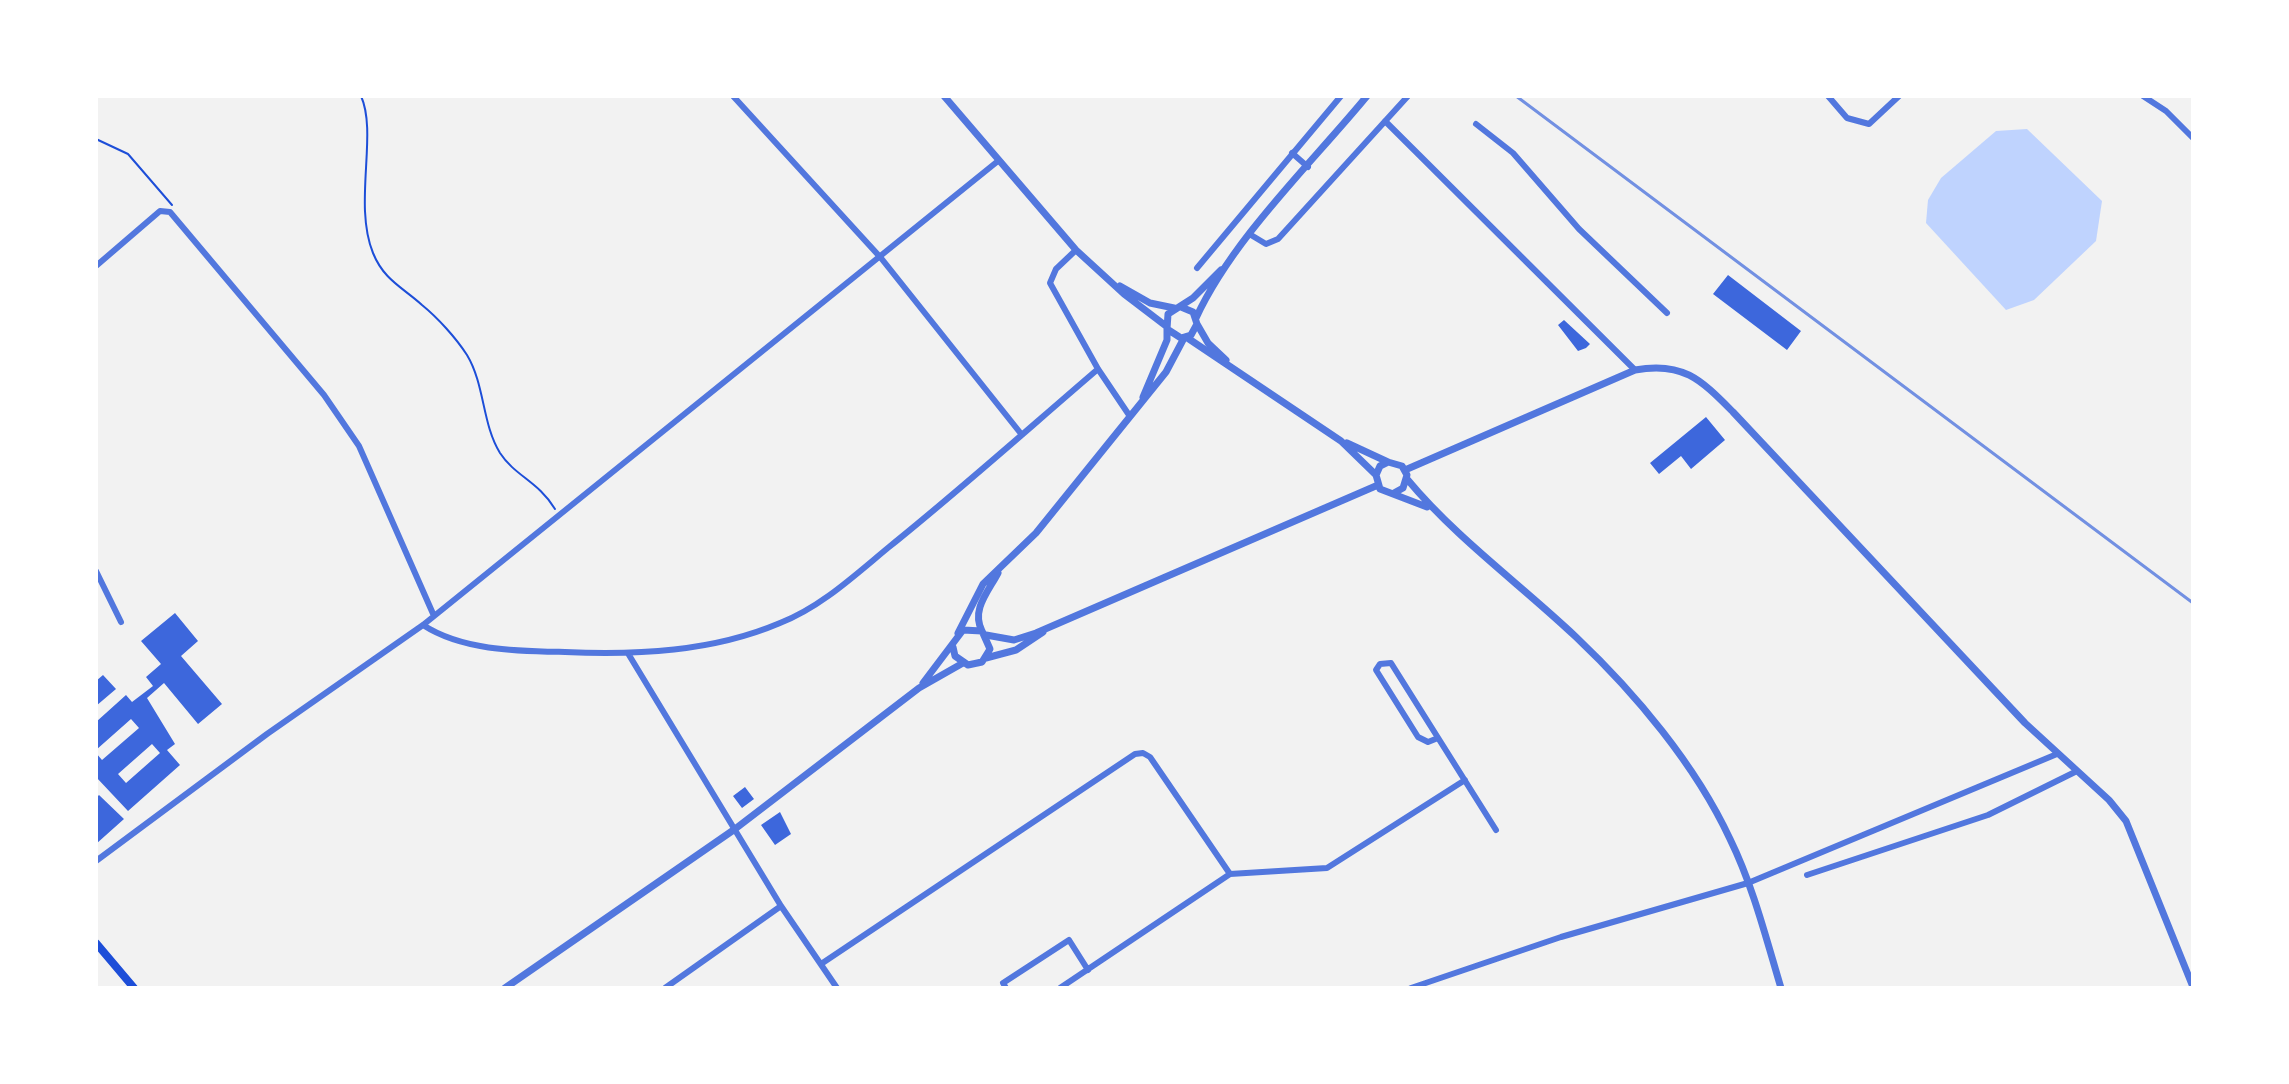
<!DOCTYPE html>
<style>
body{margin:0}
#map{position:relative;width:2289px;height:1084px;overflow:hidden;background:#f2f2f2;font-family:"Open Sans",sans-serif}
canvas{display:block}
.frame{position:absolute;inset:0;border:98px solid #fff;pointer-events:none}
</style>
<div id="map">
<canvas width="2289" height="1084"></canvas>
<div class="frame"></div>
</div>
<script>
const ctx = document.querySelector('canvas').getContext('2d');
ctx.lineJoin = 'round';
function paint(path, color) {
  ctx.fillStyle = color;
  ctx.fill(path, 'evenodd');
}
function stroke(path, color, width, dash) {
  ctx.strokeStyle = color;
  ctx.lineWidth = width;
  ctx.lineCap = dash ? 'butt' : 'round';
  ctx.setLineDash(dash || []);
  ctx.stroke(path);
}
const water = new Path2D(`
 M2027 129 2102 201 2096 241 2034 300 2006 310 1926 223 1928 200 1941 178 1996 131Z`);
const building = new Path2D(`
 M1728 275 1801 331 1787 350 1713 294Z
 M1564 320 1590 344 1586 348 1578 351 1558 325Z
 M1706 417 1725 440 1691 469 1681 456 1659 474 1650 463Z
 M175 613 198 641 181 656 222 704 198 724 164 683 147 698 175 744 167 750 180 765 128 811 96 777V753L102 760 139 728 131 719 96 750V722L126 695 132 702 153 686 146 677 161 664 141 641ZM152 744 160 753 126 783 118 774Z
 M103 675 116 689 96 706V681Z
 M745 787 754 799 742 808 733 796Z
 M99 795 124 819 96 844V798Z
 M780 812 791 834 775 845 761 825Z`);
const path = new Path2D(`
 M361 96C378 134 353 204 373 253 384 280 402 287 422 305 438 318 456 338 467 355 485 385 482 424 500 453 515 476 539 482 555 509
 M96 139 128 154 172 205`);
const minor = new Path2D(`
 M733 96 881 258 1022 435
 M1828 96 1847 118 1869 124 1899 96
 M2143 96 2166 111 2193 138
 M1385 121 1635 370
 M1476 124 1513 153 1579 229 1667 313
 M1292 153 1308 167
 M1251 235 1266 244 1278 239 1408 96
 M1076 250 1056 269 1050 283 1098 369 1129 415
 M96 266 160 211 170 212 324 395 359 446 434 616
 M1197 268 1341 96
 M96 571 121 622
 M423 625C463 651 519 651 565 652 637 655 712 652 780 623 821 607 855 575 889 547 960 490 1028 429 1098 369
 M629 655 781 906 837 988
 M1438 738 1428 742 1418 737 1376 670 1380 664 1391 663 1496 830
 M96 861 267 734 423 625 998 161
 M1807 875 1988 815 2077 771
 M821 964 1135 754 1143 753 1150 757 1230 874 1327 868 1465 780
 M665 988 781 906
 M1006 988 1003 983 1069 940 1088 970
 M1060 988 1230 874
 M1411 988 1561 937 1748 883 2057 754`);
const tertiary = new Path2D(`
 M944 96 1076 250 1124 294 1166 326
 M1120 286 1150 303 1174 308
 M1181 307 1193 312 1197 324 1191 335 1181 338 1167 329 1168 314 1193 298 1221 270
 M1196 318C1233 238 1311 164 1367 96
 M1197 324 1208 343 1226 360
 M1186 337 1341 441 1376 475
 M1143 397 1167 340V329
 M1347 443 1388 462
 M1405 470 1635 370C1683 361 1701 380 1733 412L2025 723 2109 800 2126 821 2193 987
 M1407 479C1456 538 1520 584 1576 637 1635 693 1695 764 1730 839 1753 886 1766 938 1781 988
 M1394 493 1403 488 1407 475 1402 466 1388 462 1380 466 1376 475 1380 489 1427 507
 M982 631C971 610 988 592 998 573
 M958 633 983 584 1036 533 1166 372 1184 338
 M986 635 1014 640 1036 633 1378 485
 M986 658 1016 650 1043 632
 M923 683 963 630 982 631 990 649 982 662 968 665 955 656 953 647
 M505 988 735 829 919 688 963 663`);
const secondary = new Path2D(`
 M96 943 134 988`);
const rail = new Path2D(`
 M1516 96 2193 603`);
paint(water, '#bfd3fe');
paint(building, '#3d67dc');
stroke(path, '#1d4ed8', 2);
stroke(minor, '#5277de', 6);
stroke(tertiary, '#5277de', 7);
stroke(secondary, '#1d4ed8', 8);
stroke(rail, '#7290e2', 3);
</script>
